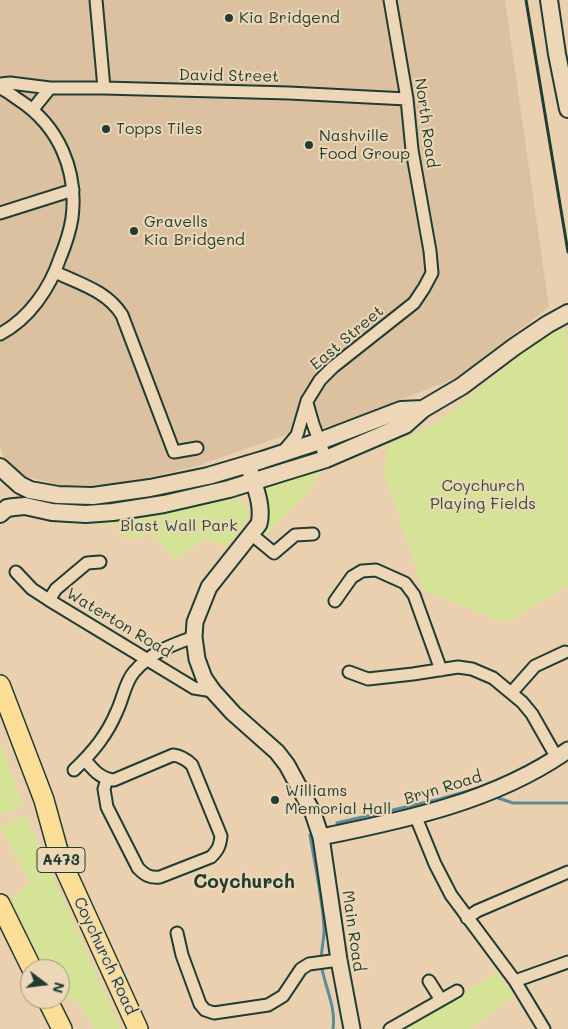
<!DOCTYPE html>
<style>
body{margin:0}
#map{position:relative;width:568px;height:1029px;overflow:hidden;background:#ead0ae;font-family:Mali,sans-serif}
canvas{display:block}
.north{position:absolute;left:20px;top:959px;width:50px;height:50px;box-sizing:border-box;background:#edd7b6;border:1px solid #9b9982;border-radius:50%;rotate:105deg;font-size:14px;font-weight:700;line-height:20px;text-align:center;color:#1f3d34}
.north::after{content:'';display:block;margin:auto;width:18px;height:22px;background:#1f3d34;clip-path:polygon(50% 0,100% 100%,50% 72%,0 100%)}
</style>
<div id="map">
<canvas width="568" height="1029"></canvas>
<div class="north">N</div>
</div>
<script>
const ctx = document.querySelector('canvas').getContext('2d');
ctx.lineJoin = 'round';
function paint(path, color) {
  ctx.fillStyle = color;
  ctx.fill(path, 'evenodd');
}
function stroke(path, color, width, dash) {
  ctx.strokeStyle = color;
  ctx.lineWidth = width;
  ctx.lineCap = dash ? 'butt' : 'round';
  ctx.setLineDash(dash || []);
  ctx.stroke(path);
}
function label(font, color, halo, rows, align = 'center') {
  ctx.font = font + ' Mali,sans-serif';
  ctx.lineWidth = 4;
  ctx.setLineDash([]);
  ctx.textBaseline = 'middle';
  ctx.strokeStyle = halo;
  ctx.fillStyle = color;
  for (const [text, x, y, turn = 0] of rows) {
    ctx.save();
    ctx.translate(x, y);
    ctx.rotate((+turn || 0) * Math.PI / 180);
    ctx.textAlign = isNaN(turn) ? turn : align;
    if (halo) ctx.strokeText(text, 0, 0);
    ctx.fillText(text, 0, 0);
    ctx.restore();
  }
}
const built = new Path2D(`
 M0 0H505L549 307 458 377 339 424 285 435 197 466 116 485H60L23 476 4 459 0 446Z`);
const green = new Path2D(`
 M567 327 568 586 505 623 423 590 384 472 388 445 437 423 542 338Z
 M321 467 322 469 305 496 264 536 262 532C266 526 269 521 270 513 271 503 263 494 270 485Z
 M226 495 236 498 248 507V519L226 547 206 539 175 560 152 534 125 540 123 525 78 522V520Z
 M0 742 23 805 4 814 0 812Z
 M26 816 121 1029H94L76 998 60 1001V969H45L11 899 30 882 0 826Z
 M498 972 514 996 471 1029H400Z`);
const stream = new Path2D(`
 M498 798 513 803H568
 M337 823 440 799 482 787
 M310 835C315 865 322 896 324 927 325 941 319 952 322 969 326 989 336 1008 333 1029`);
const minor = new Path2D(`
 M96 0 104 88
 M0 84 10 83 50 88H104L289 93 407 99
 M0 88C7 91 13 96 19 100 59 126 78 171 72 218 70 231 65 246 60 258 50 288 29 319 0 334
 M33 109 50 88
 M0 213 73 190
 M55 272C80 284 107 291 122 315L174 452 197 448
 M307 403 313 424 326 459
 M282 453 297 435 307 401 320 380 333 367 414 303 424 288 432 273 430 251 412 150 407 99 390 0
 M251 534 274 553 295 535 313 534
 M16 572 32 589 49 600 194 688 213 691
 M49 600 56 589 87 563 100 562
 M335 601 352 577 362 571 376 570 405 583 414 595 441 670
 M349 672 368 679 413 674 458 667 472 669 493 678 522 702 532 714 557 758
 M512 692 535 666 565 652
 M85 760C93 769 100 779 114 780L173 755C181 756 186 759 192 765L221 836C220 846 218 850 211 857L160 877C149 878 145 875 138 868L107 807 104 789 107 779
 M74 770C93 752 107 735 117 711 123 699 125 682 134 672 150 653 171 645 194 637
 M415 815 435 864 451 895 515 981 544 1029
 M467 918 477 911 568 872
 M177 933 182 955 200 1004 205 1010 214 1013 268 1005 283 996 301 969 309 964 339 960
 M429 981 441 1000
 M515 981 568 962
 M390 1029 457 991`);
const tertiary = new Path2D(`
 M248 464C253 483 264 504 259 524L209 587 195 622 194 637 197 659 204 678 213 691 233 713 277 752 287 765 313 813 321 837 339 960 352 1029
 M321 837C405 820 496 801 568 750`);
const secondary = new Path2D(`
 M549 0 557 54 568 109
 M0 467 20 485 30 490 58 495 93 496 150 488 208 476 262 460 320 441 401 410 423 409
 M0 514 7 508 14 507 25 506 52 512 86 514 113 512 164 504 229 489 326 459 405 425 423 409 462 386 514 347 548 324 568 313`);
const primary = new Path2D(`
 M0 685 44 800 60 858 138 1029
 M0 904 32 969
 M47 999 62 1029`);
const rail = new Path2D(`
 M526 0 568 252`);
const markers = [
 [229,18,5,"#1f3d34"],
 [106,129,5,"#1f3d34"],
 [309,145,5,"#1f3d34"],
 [134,231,5,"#1f3d34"],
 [275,800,5,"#1f3d34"]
];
const shields = [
 [61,860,48]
];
const shieldNames = [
 ["A473",61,860]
];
const poiNames = [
 ["Kia Bridgend",239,18],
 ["Topps Tiles",116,129],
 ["Nashville",319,136],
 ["Food Group",319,154],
 ["Gravells",144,222],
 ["Kia Bridgend",144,240],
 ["Williams",285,791],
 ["Memorial Hall",285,809]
];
const streetNames = [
 ["David Street",229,76,1],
 ["North Road",426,123,82],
 ["East Street",347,338,-40],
 ["Waterton Road",119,623,31],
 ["Bryn Road",443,788,-17],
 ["Main Road",353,931,82],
 ["Coychurch Road",105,956,65]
];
const parkNames = [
 ["Coychurch",483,486],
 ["Playing Fields",483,504],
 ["Blast Wall Park",179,526]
];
const quarterNames = [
 ["Coychurch",244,882]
];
paint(built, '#dcc1a0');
paint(green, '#d5e396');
stroke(stream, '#5b8c9d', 3);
stroke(minor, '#1f3d34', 15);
stroke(tertiary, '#1f3d34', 19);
stroke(secondary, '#1f3d34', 20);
stroke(primary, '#1f3d34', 22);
stroke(minor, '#edd7b6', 11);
stroke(tertiary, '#edd7b6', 15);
stroke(secondary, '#edd7b6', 16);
stroke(primary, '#fdde96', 19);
stroke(rail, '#1f3d34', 3);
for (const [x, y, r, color] of markers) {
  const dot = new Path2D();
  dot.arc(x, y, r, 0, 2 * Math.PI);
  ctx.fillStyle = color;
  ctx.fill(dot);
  stroke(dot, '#edd7b6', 2);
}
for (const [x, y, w] of shields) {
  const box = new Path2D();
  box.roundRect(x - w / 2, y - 12.5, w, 25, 4);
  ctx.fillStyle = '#edd7b6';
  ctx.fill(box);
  stroke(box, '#1f3d34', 1);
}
label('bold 15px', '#1f3d34', null, shieldNames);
label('16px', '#1f3d34', '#edd7b6', poiNames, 'left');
label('16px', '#1f3d34', '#edd7b6', streetNames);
label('16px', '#314e3e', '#edd7b6', parkNames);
label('bold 19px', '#1f3d34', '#edd7b6', quarterNames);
</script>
